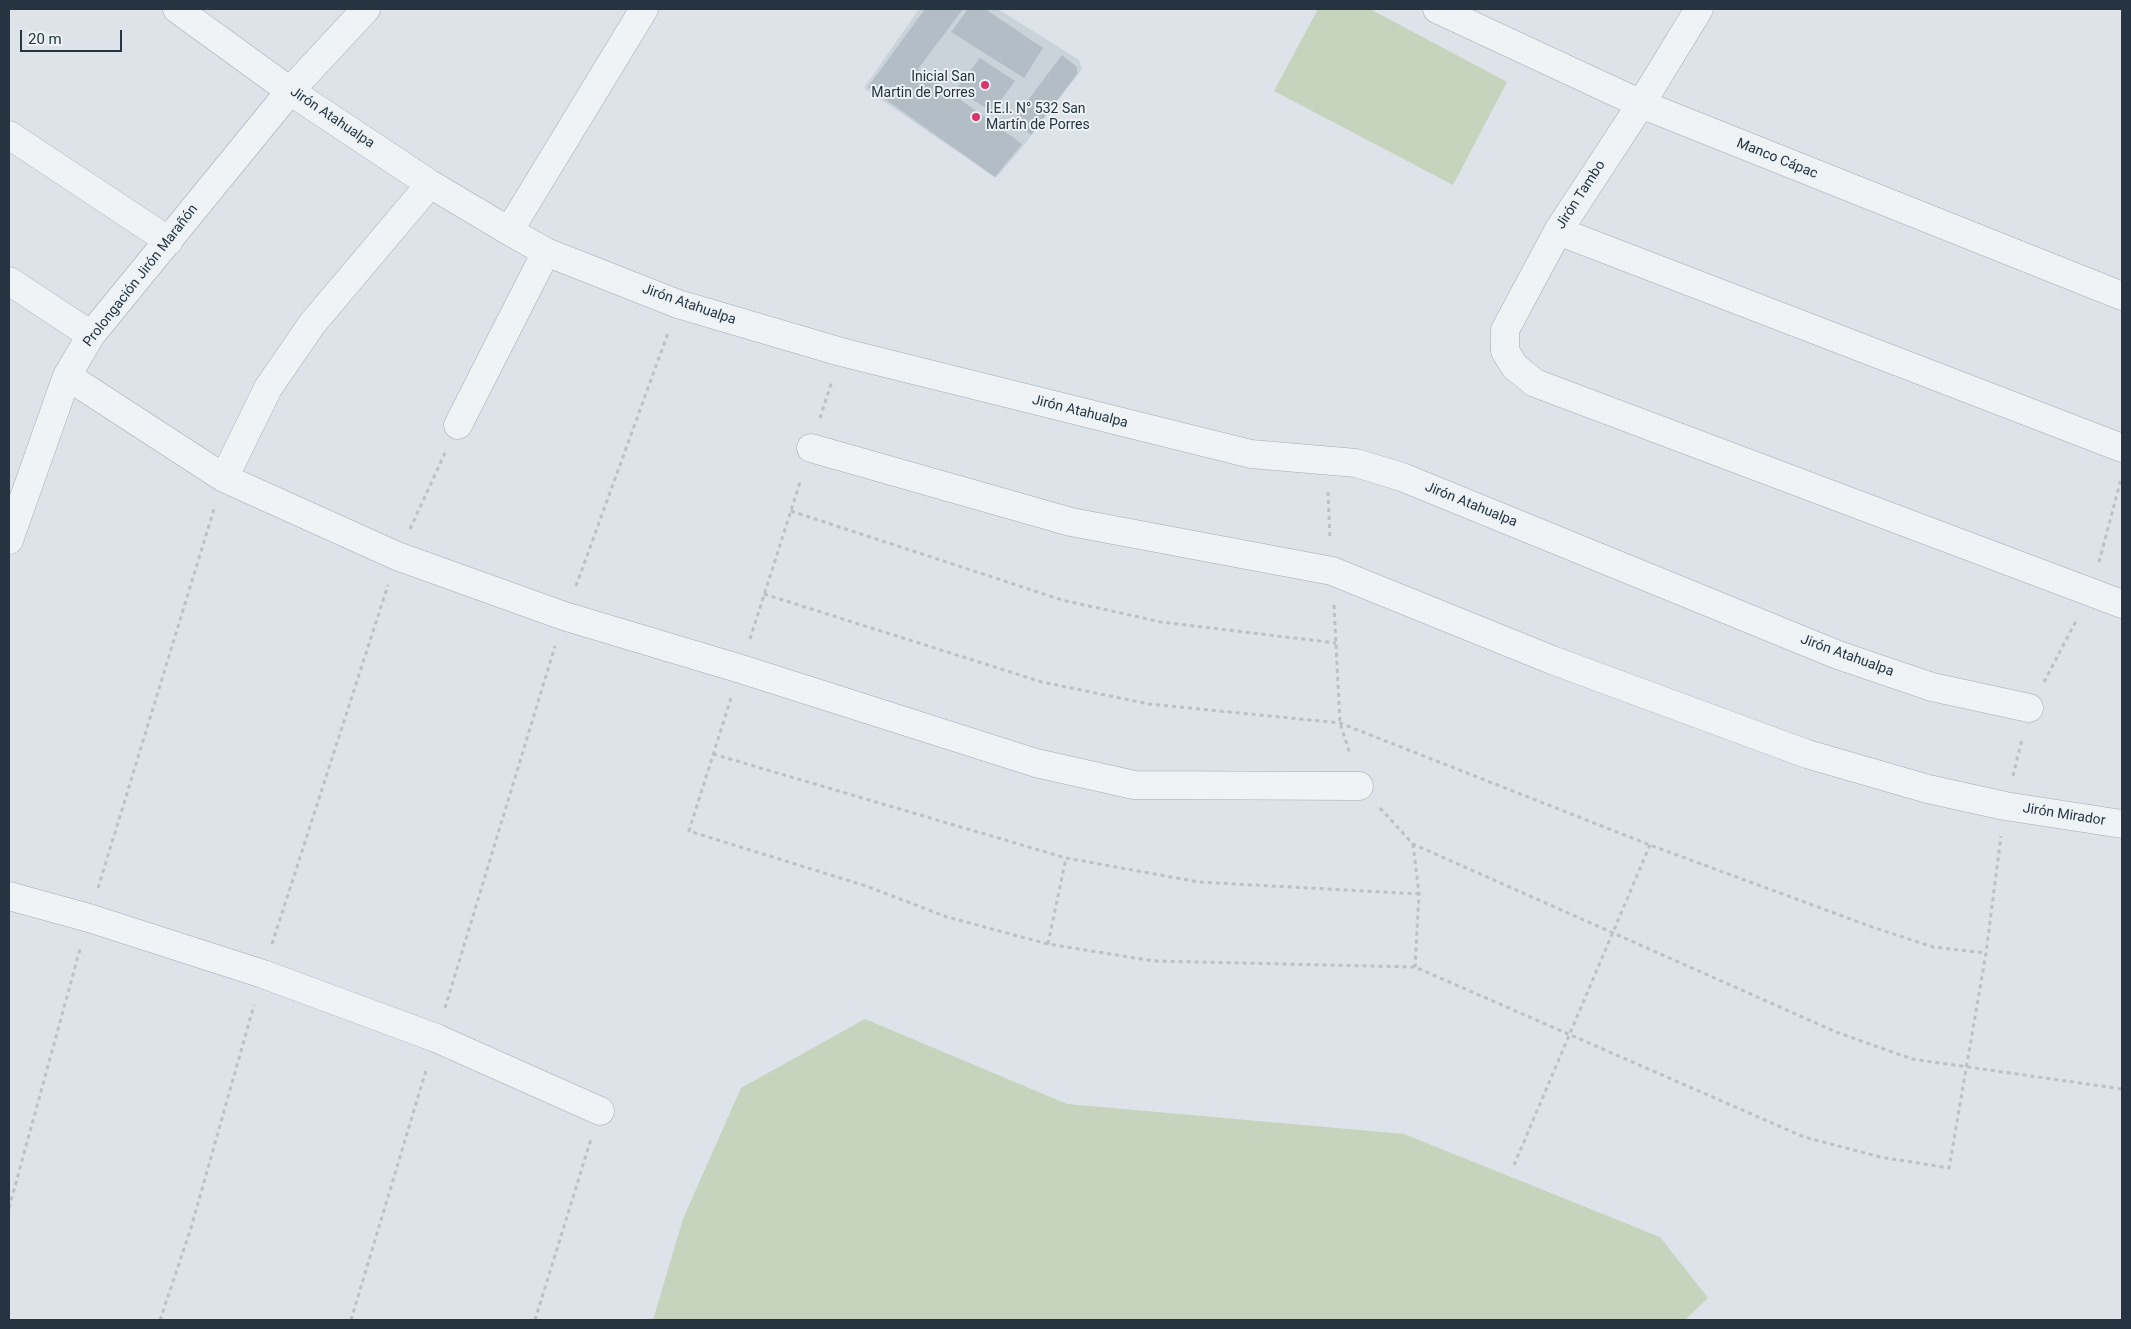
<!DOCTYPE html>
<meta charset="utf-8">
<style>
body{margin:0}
#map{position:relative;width:2131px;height:1329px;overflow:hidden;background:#dde3e8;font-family:Roboto,sans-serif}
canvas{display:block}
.frame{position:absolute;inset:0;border:10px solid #253440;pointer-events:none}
.scale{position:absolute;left:20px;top:30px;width:102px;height:22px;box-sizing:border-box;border:2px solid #253440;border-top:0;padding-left:6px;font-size:15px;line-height:18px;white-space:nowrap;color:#253440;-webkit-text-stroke:4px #ecf2f6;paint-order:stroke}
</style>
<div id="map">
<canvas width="2131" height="1329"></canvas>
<div class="frame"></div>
<div class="scale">20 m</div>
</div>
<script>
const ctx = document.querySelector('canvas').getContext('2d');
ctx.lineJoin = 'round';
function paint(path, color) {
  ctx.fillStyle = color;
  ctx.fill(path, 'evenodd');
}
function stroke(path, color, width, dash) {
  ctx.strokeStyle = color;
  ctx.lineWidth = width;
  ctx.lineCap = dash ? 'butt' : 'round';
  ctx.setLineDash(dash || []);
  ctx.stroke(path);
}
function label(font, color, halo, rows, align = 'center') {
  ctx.font = font + ' Roboto,sans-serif';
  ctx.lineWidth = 4;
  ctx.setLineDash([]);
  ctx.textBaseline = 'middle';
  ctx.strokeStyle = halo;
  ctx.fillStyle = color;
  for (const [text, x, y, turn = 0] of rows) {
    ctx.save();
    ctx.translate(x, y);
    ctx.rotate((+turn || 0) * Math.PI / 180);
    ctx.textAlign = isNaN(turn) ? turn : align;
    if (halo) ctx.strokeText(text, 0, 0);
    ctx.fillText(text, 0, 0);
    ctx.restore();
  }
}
const built = new Path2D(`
 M919 9H998L1079 60 1082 69 1024 145 996 178 864 88Z`);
const green = new Path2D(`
 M1318 9H1370L1507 82 1453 185 1274 91Z
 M865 1019 1067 1104 1404 1134 1660 1237 1708 1298 1685 1320H653L683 1219 741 1088Z`);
const building = new Path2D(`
 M925 9H963L918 69 1022 144 995 177 868 87Z
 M968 9H985L1043 48 1024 78 951 32Z
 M1062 55 1077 67V74L1031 135 1013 120Z
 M980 58 1015 81 992 112 956 89Z`);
const path = new Path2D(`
 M820 418 832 381
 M1328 492 1330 539
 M791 511 1062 600 1161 622 1336 643
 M410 529 445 453
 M2099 562 2121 479
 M576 586 668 333
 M764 594 1042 682 1149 704 1340 723 1650 845 1872 927 1933 947 1986 953
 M1334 605 1340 723 1350 754
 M750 639 801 479
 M2044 682 2076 621
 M731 698 689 831 866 886 947 917 1048 944 1154 961 1415 967 1804 1137 1880 1157 1949 1168 1986 953 2001 836
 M713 754 1066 858 1199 882 1419 894
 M2013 776 2022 739
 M1380 808 1413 844 1836 1032 1912 1059 2122 1089
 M1413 844 1419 894 1415 967
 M98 888 214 509
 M272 944 388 585
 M1048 944 1066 858
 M445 1008 555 646
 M1514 1165 1650 845
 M9 1208 80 949
 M160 1320 191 1228 254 1005
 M351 1320 427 1067
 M535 1320 591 1139`);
const street = new Path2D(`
 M177 9 290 91 430 184 509 231 546 252 678 304 841 352 1251 454 1356 463 1402 477 1838 655 1932 687 2029 708
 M1437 9 1641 104 2122 296
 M1699 9 1641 104 1558 231 1505 330V351L1515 367 1535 383 2122 604
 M9 135 169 241
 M509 231 644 9
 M1558 231 2122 448
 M9 281 91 335
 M67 376 224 478 397 556 564 616 741 669 1036 763 1134 785 1359 786
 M458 425 546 252
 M811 448 1071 522 1332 571 1552 660 1807 754 1928 789 2005 806 2122 824
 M224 478 268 388 312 324 430 184
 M9 540 67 376 91 335 290 91 366 9
 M9 896 89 918 263 974 436 1038 600 1111`);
const markers = [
 [985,85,5,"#da346b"],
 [976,117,5,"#da346b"]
];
const poiNames = [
 ["Inicial San",975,77],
 ["Martin de Porres",975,93],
 ["I.E.I. N° 532 San",986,109,"left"],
 ["Martín de Porres",986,125,"left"]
];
const streetNames = [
 ["Jirón Atahualpa",332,118,34],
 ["Manco Cápac",1777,159,22],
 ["Jirón Tambo",1581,195,-57],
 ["Prolongación Jirón Marañón",141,276,-52],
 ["Jirón Atahualpa",689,305,19],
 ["Jirón Atahualpa",1080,412,14],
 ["Jirón Atahualpa",1471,505,22],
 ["Jirón Atahualpa",1847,656,20],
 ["Jirón Mirador",2064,815,9]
];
paint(built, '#cad3da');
paint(green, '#c6d3bd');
paint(building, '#b3bdc5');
stroke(street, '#a2abb2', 29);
stroke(path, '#bbc1c7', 3, [4, 4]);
stroke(street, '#f0f3f6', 28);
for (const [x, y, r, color] of markers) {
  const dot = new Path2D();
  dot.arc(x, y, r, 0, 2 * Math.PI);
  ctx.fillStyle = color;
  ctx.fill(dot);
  stroke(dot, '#ecf2f6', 2);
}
label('14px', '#253440', '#ecf2f6', poiNames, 'right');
label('14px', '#253440', '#ecf2f6', streetNames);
</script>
